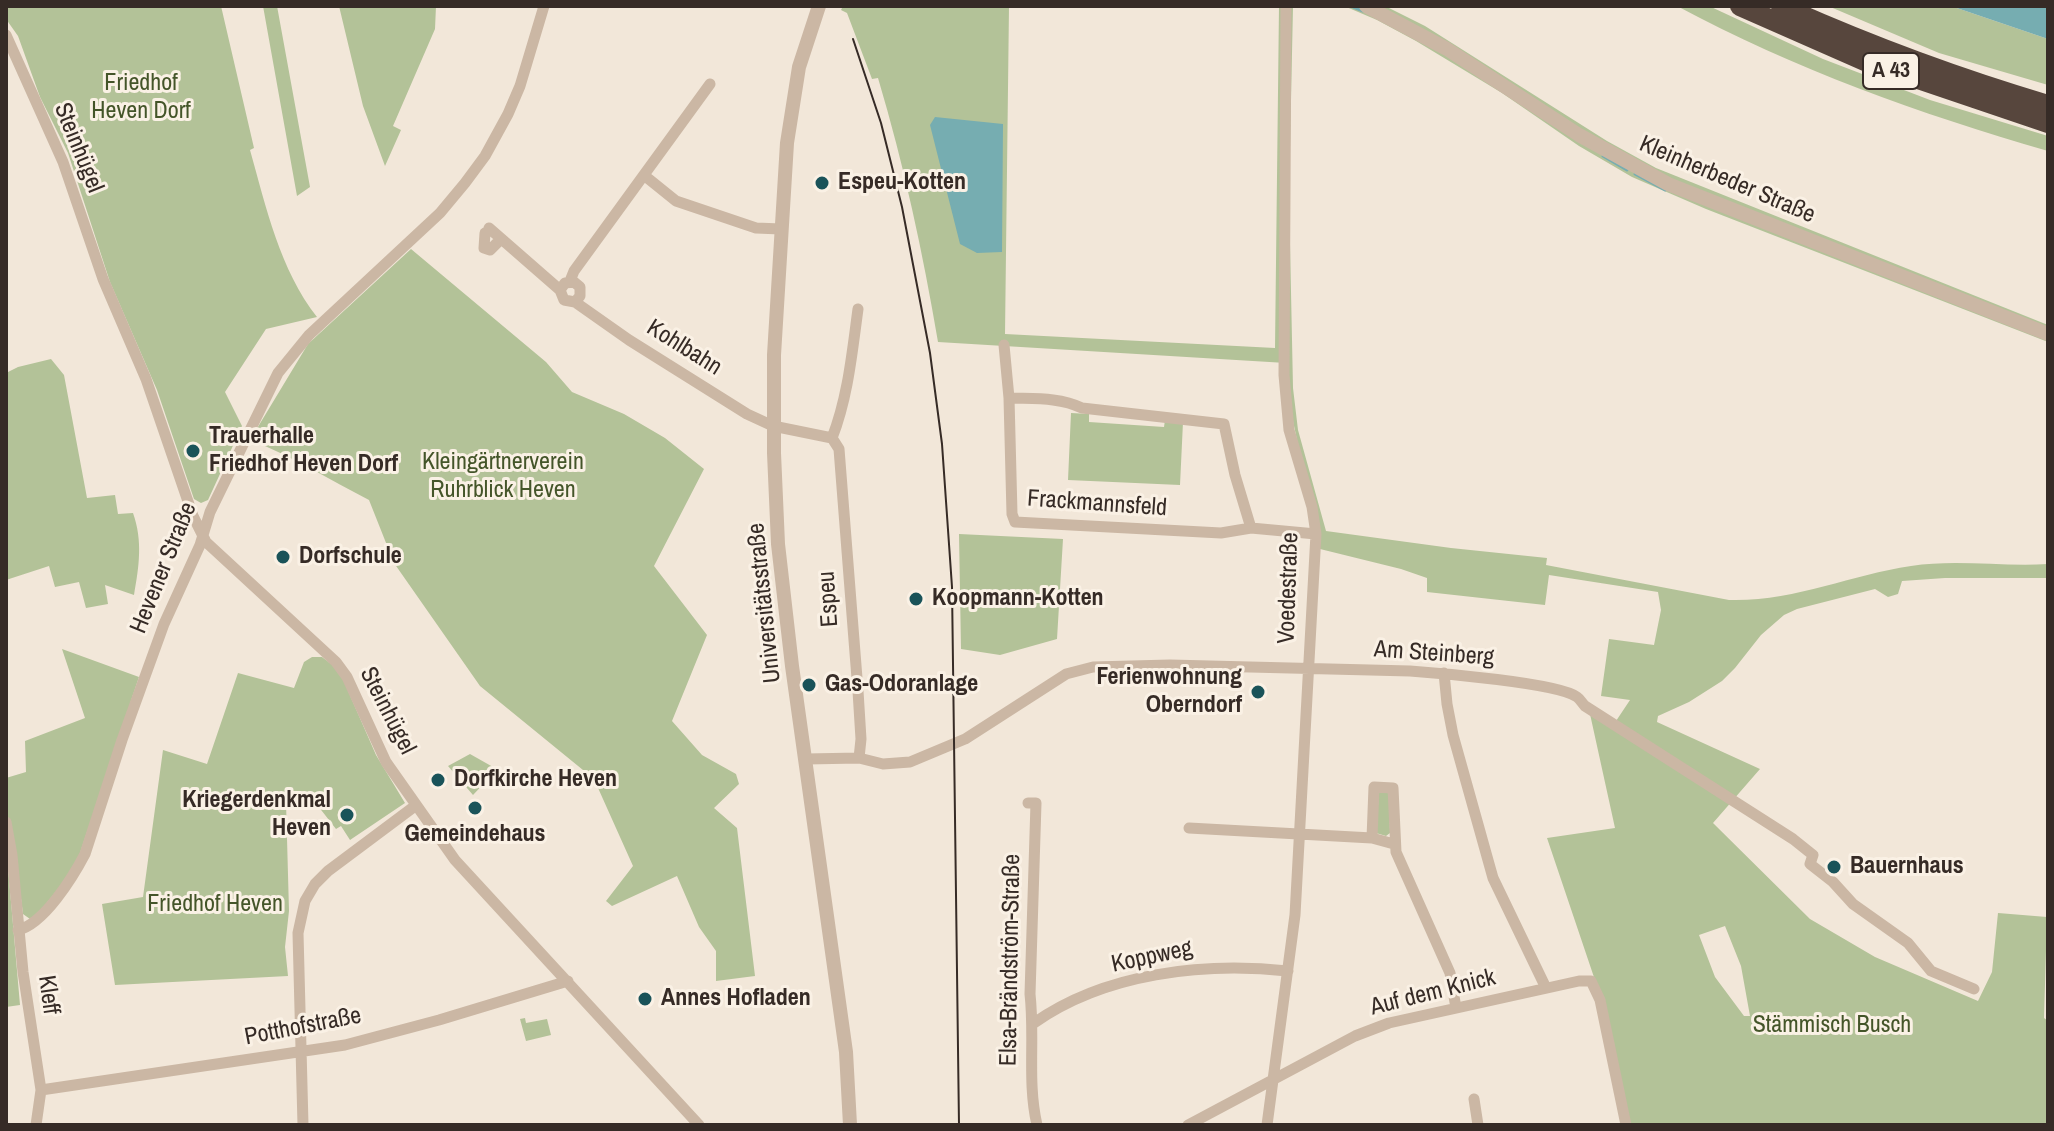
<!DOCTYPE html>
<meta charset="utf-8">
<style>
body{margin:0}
#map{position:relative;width:2054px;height:1131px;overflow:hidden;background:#f2e7d9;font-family:"Archivo Narrow",sans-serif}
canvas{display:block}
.frame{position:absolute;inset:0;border:8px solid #362b26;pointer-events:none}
</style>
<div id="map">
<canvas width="2054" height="1131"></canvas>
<div class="frame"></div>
</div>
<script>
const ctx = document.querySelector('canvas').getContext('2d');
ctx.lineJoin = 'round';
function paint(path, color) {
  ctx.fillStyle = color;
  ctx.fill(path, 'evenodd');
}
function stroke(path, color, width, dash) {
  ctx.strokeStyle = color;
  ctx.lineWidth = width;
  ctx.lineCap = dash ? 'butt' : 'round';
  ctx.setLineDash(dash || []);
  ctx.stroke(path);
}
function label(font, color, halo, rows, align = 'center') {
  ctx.font = font + ' "Archivo Narrow",sans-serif';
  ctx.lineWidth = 6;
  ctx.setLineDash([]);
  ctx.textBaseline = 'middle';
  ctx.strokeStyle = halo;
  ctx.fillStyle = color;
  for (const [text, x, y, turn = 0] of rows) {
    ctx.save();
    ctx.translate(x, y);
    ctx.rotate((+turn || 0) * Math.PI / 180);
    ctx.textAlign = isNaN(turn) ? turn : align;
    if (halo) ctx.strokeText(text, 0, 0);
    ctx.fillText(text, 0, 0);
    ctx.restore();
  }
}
const green = new Path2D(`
 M6 6H221L254 148 250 150C266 207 280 270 317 317L266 329 225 392 242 426 208 500 201 503 194 499 157 390 110 282 68 153 40 97 18 36 6 19Z
 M263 6H277L310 187 297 196Z
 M339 6H436L435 29 393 126 401 130 385 166 363 106Z
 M843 6H1009L1005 334 1275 348 1279 6H1293L1289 195 1293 388 1298 430 1326 531 1451 548 1547 558 1546 565 1729 600C1793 602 1850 575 1911 566 1955 559 2004 567 2048 564V578H1945L1902 581 1898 594 1888 597 1875 589 1797 609 1784 615 1761 635 1735 668 1722 681 1689 702 1658 716 1657 722 1760 769 1713 823 1810 919 1875 957 1978 1001 1992 972 1998 913 2047 917 2044 1018 2048 1021V1125H1627L1600 995 1547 838 1615 828 1590 714 1612 727 1630 700 1601 696 1609 639 1654 645 1661 610 1658 592 1549 575 1545 605 1427 592V578L1401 569 1320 549 1290 407 1286 363 938 342C923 253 904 165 878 78L872 79 847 13 841 10ZM1725 926 1741 966 1750 1016H1744L1715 977 1699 935Z
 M1344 6H1385L1425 26 1607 141 1656 168 2048 325V342L1706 209 1632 177 1579 146 1502 93 1416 41 1377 20Z
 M1677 6H1709L1823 59 1930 100 2048 136V151C1920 114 1794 69 1677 6Z
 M1828 6H1951L2048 39V85L1939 53Z
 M411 249 546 362 572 392 624 414 665 438 704 469 654 566 707 635 672 721 702 755 736 774 739 784 714 808 737 828 755 976 716 981V951L699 927 677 876 612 906 606 901 633 866 594 779 480 686 394 563 369 500C330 480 292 456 250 440L308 344Z
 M51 359 64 375 87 498 115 495 118 514 133 513C143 541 139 567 134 595L105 585 108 604 86 608 79 582 55 587 49 566 6 580V373L18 367Z
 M1071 413 1089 414V422L1164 427 1165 420 1183 422 1180 485 1068 480Z
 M959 534 1063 539 1057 639 1000 655 961 649Z
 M62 649 139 677 79 856 64 882 36 916 30 919 23 914 13 836 6 811V778L26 772 25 741 85 718Z
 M312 657H322L339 670 376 755 405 803 350 840 341 826 336 829 318 806 286 802 289 911 285 947 288 976 115 985 102 904 143 897 163 750 207 764 238 673 294 688 304 662Z
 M470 754 493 767V774L473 795 448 766Z
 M1379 792H1389L1390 833 1386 836 1376 833Z
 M6 844 20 1005 6 1007Z
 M525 1018 526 1023 547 1019 551 1035 526 1041 520 1019Z`);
const water = new Path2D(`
 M1951 6H2048V39Z
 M935 117 1003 124 1002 252 977 253 960 244 930 125Z`);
const stream = new Path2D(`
 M1351 6 1363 11
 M1603 156 1627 170
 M1635 174 1665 190`);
const minor = new Path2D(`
 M6 35 63 162 103 279 146 379 193 516 206 542 336 662 347 677 386 762 455 860 699 1125
 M645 176 676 201 756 228 781 229
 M489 228 560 290
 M491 230 485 233 484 248 490 250 501 239
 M570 281 574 271 710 84
 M575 302 580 296V287L574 282 565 283 560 290 564 300 575 302 629 340 747 414 773 426 832 438 839 449 858 691 861 739 859 758
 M1004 345 1009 398 1012 514 1015 522 1221 533 1251 528 1235 475 1224 424 1082 408C1059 397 1034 399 1009 398
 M832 438C848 397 852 353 858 309
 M1251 528 1316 534
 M1444 673 1447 704 1453 735 1493 878 1546 988
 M806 759 859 758 883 764 910 762 965 739 1066 674 1093 667 1170 665 1410 671C1438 673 1559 683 1577 697 1580 699 1582 703 1585 706L1793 839 1813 855 1810 864 1833 882 1853 904 1908 943 1931 971 1974 989
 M1028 803H1036L1030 994C1035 1038 1027 1082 1037 1125
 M6 822 12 855 23 972 41 1090 36 1125
 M1189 828 1372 838 1394 844
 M1372 838 1374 787 1393 788 1396 852 1450 973 1456 1008
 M18 930C44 924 73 877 85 854L122 740 164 624 200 545 210 512 278 373 309 335 440 213 465 183 485 156 508 114 520 86 544 6
 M1034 1023C1105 973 1203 962 1288 971
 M41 1090 345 1045 439 1020 568 981
 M1474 1099 1478 1125
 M303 1125 298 933 305 901 315 884 328 871 415 806
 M1188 1125 1355 1036 1389 1023 1579 981H1591L1600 1000 1626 1125
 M1267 1125 1295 915 1316 534 1312 507 1289 430 1284 375 1286 6`);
const tertiary = new Path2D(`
 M819 6 799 67 787 143 774 355V453L778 544 792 666 846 1052 850 1125
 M1366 6 1447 49 1579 135 1668 184 2048 334`);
const motorway = new Path2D(`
 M1740 6 1865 61 2048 123
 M1781 6C1868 45 1957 78 2048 105`);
const tram = new Path2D(`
 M853 39 881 123 902 207 930 353 942 444 952 587 959 1125`);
const markers = [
 [822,183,8,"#1a5359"],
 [193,451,8,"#1a5359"],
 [283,557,8,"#1a5359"],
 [916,599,8,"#1a5359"],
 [809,685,8,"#1a5359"],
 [1258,692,8,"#1a5359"],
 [438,780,8,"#1a5359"],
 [475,808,8,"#1a5359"],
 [347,815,8,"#1a5359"],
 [1834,867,8,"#1a5359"],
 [645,999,8,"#1a5359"]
];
const shields = [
 [1891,71,56]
];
const shieldNames = [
 ["A 43",1891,71]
];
const parkNames = [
 ["Friedhof",141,84],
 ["Heven Dorf",141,112],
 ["Kleingärtnerverein",503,463],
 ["Ruhrblick Heven",503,491],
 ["Friedhof Heven",215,905],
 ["Stämmisch Busch",1832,1026]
];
const streetNames = [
 ["Steinhügel",78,148,68],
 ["Kleinherbeder Straße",1727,180,23],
 ["Kohlbahn",684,348,32],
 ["Frackmannsfeld",1097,504,4],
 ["Hevener Straße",164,568,-68],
 ["Voedestraße",1289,588,-88],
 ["Espeu",829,599,-94],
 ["Universitätsstraße",765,603,-96],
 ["Am Steinberg",1434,654,4],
 ["Steinhügel",387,711,63],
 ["Koppweg",1152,957,-12],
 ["Elsa-Brändström-Straße",1011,960,-89],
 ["Auf dem Knick",1433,993,-14],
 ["Kleff",48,995,82],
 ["Potthofstraße",303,1027,-11]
];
const poiNames = [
 ["Espeu-Kotten",838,183],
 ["Trauerhalle",209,437],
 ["Friedhof Heven Dorf",209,465],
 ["Dorfschule",299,557],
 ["Koopmann-Kotten",932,599],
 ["Ferienwohnung",1242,678,"right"],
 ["Oberndorf",1242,706,"right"],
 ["Gas-Odoranlage",825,685],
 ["Dorfkirche Heven",454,780],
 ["Kriegerdenkmal",331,801,"right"],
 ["Heven",331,829,"right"],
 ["Gemeindehaus",475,835,"center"],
 ["Bauernhaus",1850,867],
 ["Annes Hofladen",661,999]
];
paint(green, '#b3c298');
paint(water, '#76adb1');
stroke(stream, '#76adb1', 3);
stroke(minor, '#cbb7a4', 11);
stroke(tertiary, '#cbb7a4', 14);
stroke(motorway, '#57463d', 20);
stroke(tram, '#362b26', 2);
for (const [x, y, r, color] of markers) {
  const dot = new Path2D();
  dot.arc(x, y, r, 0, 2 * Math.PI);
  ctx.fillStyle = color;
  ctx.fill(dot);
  stroke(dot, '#faf1e5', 3);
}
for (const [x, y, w] of shields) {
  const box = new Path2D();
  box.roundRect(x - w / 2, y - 18, w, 36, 6);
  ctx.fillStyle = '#faf1e5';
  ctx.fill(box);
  stroke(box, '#362b26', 2);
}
label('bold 22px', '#362b26', null, shieldNames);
label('24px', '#445529', '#faf1e5', parkNames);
label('24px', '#362b26', '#faf1e5', streetNames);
label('bold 24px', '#362b26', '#faf1e5', poiNames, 'left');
</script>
